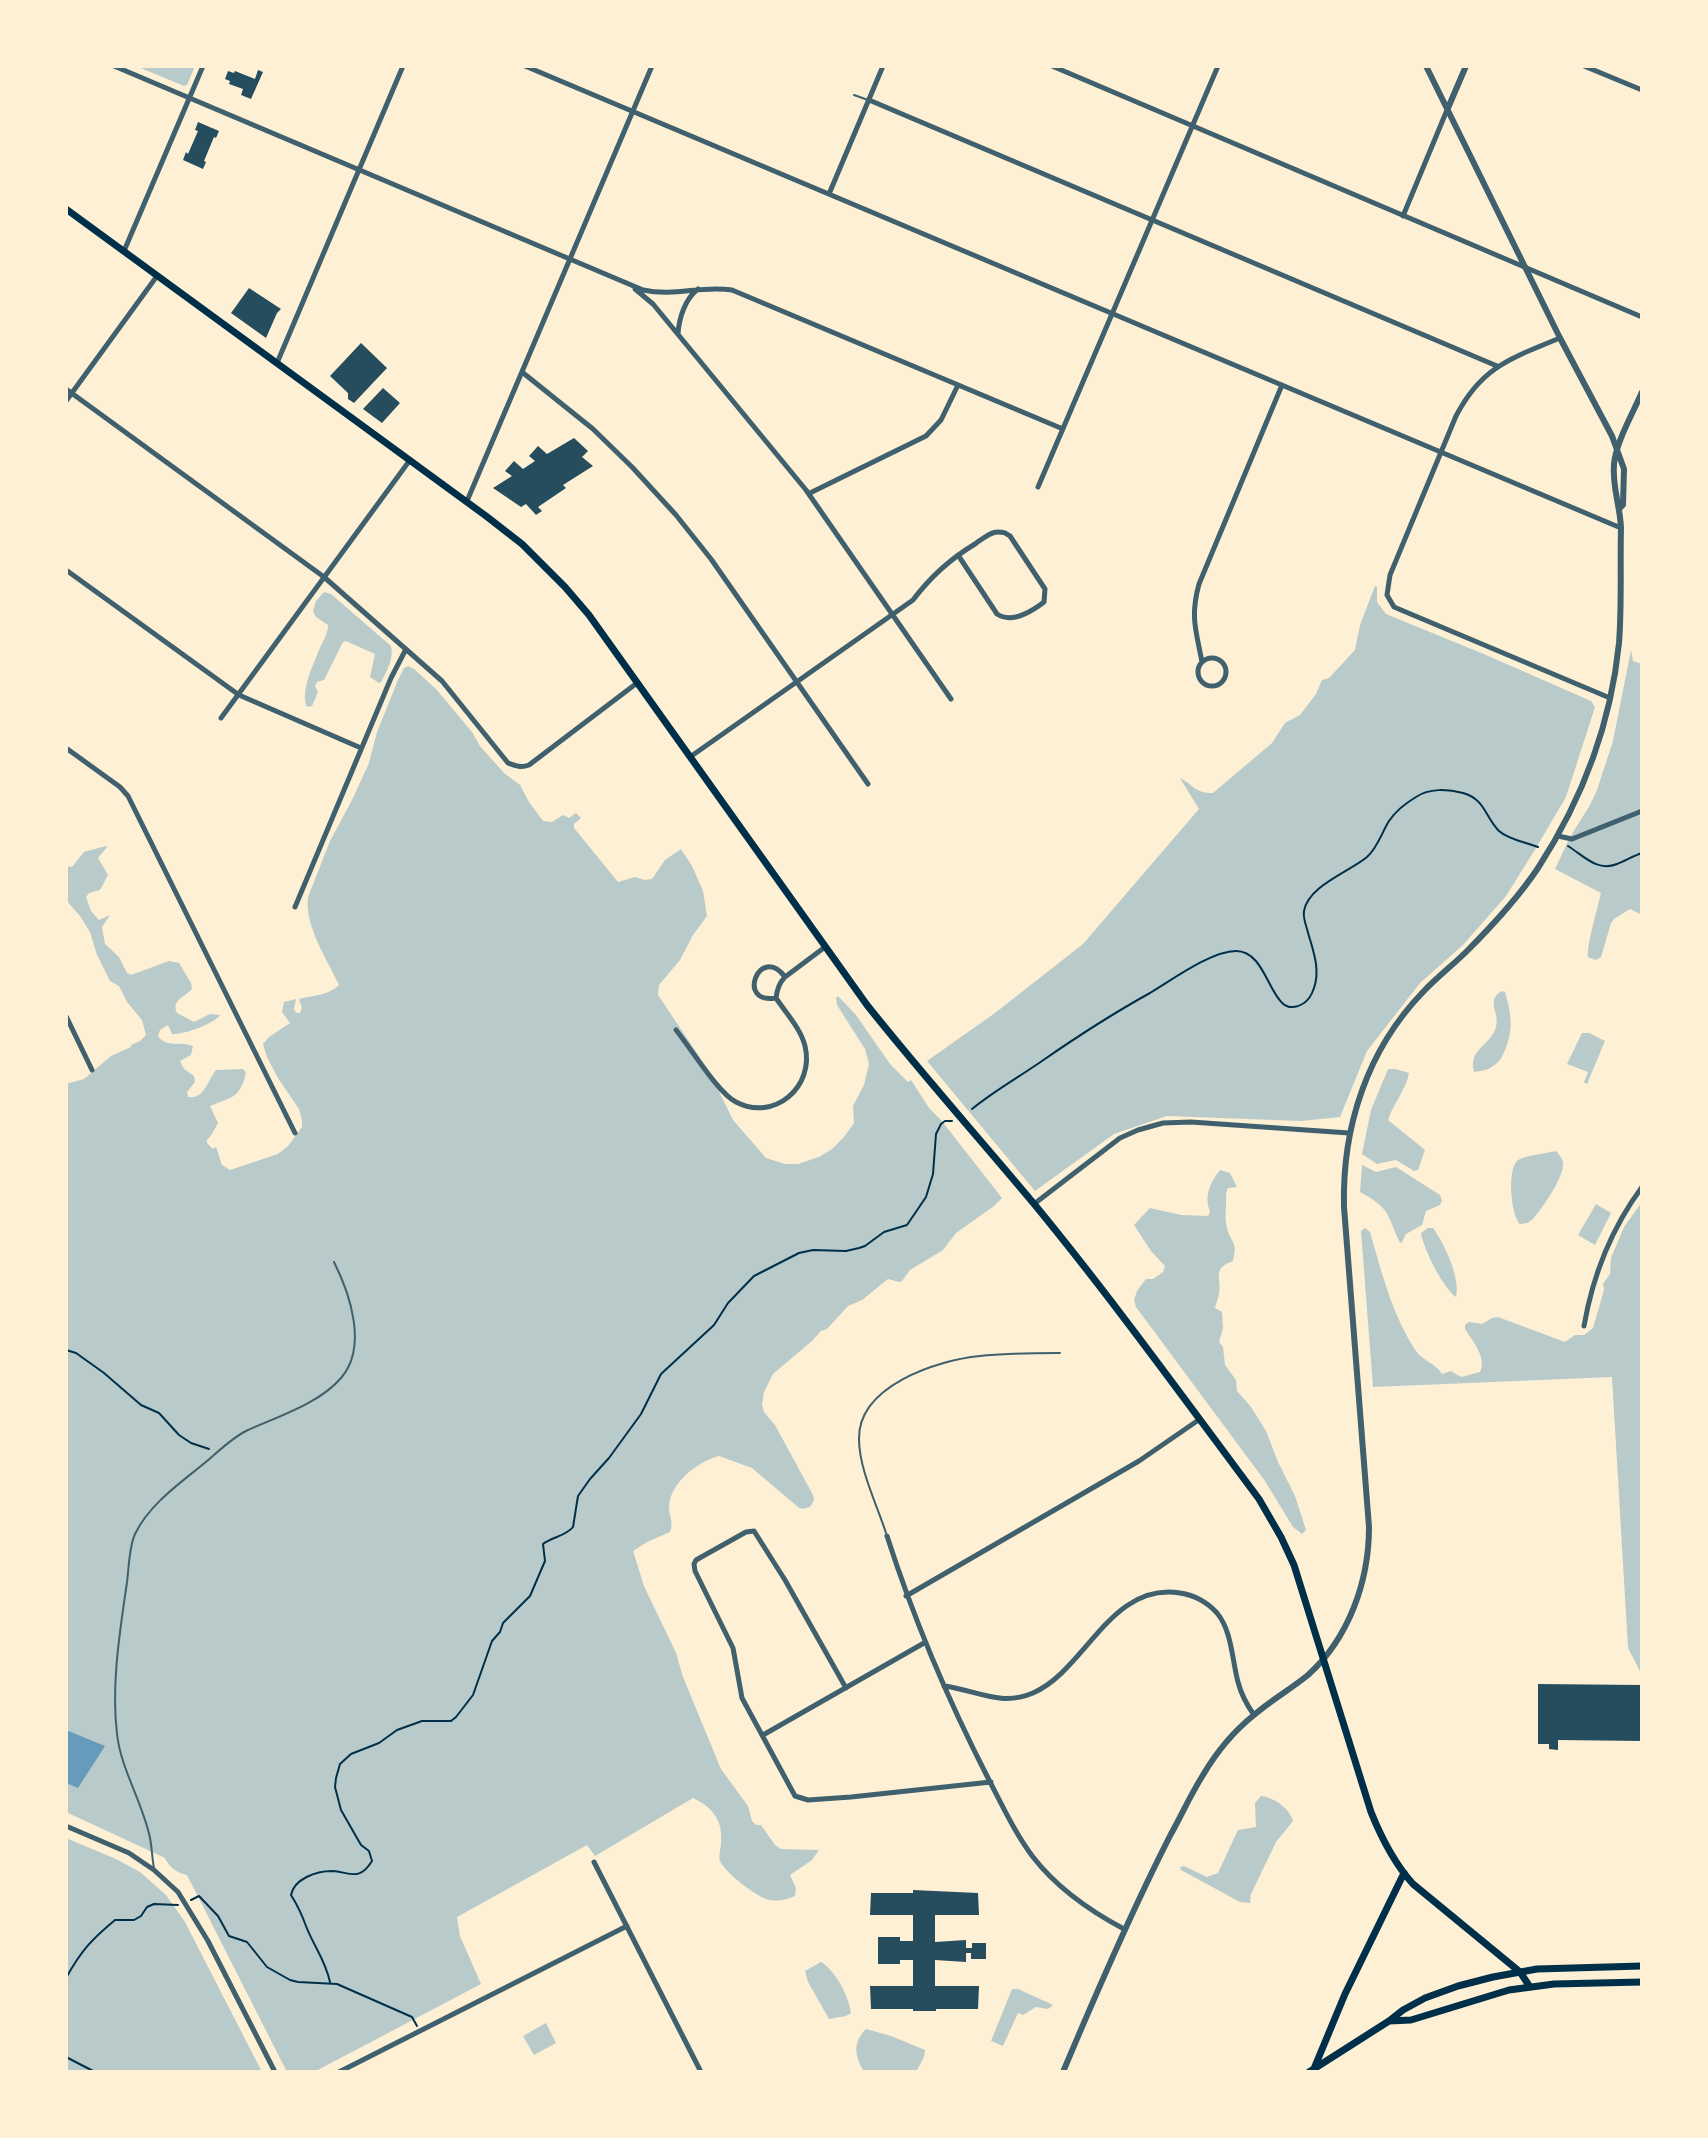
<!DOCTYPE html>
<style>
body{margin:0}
#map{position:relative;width:1708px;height:2138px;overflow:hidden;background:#fdf0d5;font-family:"IBM Plex Serif",serif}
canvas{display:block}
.frame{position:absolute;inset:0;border:68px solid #fdf0d5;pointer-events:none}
</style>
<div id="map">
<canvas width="1708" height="2138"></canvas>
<div class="frame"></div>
</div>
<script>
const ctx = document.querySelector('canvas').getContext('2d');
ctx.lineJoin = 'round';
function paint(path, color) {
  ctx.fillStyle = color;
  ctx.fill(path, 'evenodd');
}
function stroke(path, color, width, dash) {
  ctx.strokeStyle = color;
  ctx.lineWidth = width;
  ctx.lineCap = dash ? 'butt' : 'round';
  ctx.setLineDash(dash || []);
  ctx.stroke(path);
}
const green = new Path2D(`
 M136 66H195L187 85 184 86Z
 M1375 586 1377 587V602L1386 614 1486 655 1591 701 1595 707 1566 797 1536 848 1506 896 1463 945 1420 983 1367 1051 1340 1117 1301 1121 1167 1116 1114 1134 1035 1191 927 1061 995 1013 1083 944 1199 809 1180 778C1194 785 1194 793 1213 793L1272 743 1285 723 1300 715 1316 694 1322 680 1329 678 1355 650 1360 625Z
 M324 592 331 594 391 646C394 658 387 671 381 682L379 683 370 677 375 654 346 641 343 642 324 680 317 682 315 686 318 692 312 706 307 707C300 691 313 666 319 650 323 641 328 634 328 625L316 617 313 611 316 601Z
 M1631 650 1633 661 1642 664V915L1630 909 1614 919 1611 923 1601 957 1596 960 1588 957C1586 948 1598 906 1601 893L1555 869 1570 837 1590 805 1597 790 1613 741Z
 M408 666 414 669 436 689 472 732 480 746 504 773 520 785 529 802 543 821 552 822 563 815 569 818 576 813 581 818 574 824V828L618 882 635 877 645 880 652 879 665 860 681 849 692 866 703 891 707 916 693 935 680 960 659 985 658 995 709 1071 733 1120 766 1158 785 1164H798L819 1157 832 1149 844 1137 854 1123 853 1106 864 1085 869 1064 865 1049 837 1005 836 998 838 996 856 1015 890 1064 908 1082 911 1080 929 1108 941 1120 1002 1198 994 1206 956 1233 943 1250 910 1270 902 1281 899 1282 888 1279 862 1300 848 1306 827 1329 821 1331 813 1340 773 1374 764 1392 762 1404 764 1412 775 1425 813 1495 814 1500 810 1507 802 1509 798 1507 752 1468 719 1456C697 1462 671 1482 669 1506 669 1516 674 1523 670 1532L647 1542 633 1551 644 1586 676 1653 683 1677 721 1769 748 1806 752 1821 756 1825H761L775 1845 781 1849 819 1850 812 1860 790 1875 796 1888 795 1896C788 1899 778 1902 770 1900 759 1899 724 1872 720 1861 718 1856 721 1849 721 1842 723 1820 712 1807 693 1798L595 1856 587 1845 457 1917 460 1936 481 1984 314 2072H287L187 1875C177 1873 169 1867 165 1858L66 1812V1084L84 1079 111 1056 131 1047V1045L140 1041 146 1035 142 1020 127 1002 119 986 110 981 97 955 90 932 80 916 66 900V866L72 867 84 852 106 846 107 847 98 858 108 875 100 890 89 893 86 897 91 911 99 920 110 915 102 927 105 944 119 957 127 973 131 975 169 961 179 963 191 983 192 989C185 997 171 1000 177 1013L194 1022 210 1014 220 1015C214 1024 183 1035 172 1034L168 1025 160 1030 158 1036C166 1048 181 1041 193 1046L191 1055 180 1061 184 1069 194 1076 195 1082 187 1092 188 1097C205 1099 207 1081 216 1070L243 1069 246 1073C240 1099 231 1097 210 1106L218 1123 212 1134 207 1140V1143L213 1149 216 1147 222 1165 230 1170 278 1154 288 1146 302 1127V1120L299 1109 278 1078 267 1057 263 1044 269 1037 290 1023 282 1012 284 1002 296 999 294 1009 296 1013H300L302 1008 299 999C313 995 328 996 339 985 327 959 304 925 308 897L330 841 352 800 369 763 377 732 398 680 404 668Z
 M1502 991 1505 992C1511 1012 1514 1030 1505 1050 1502 1057 1500 1062 1493 1066 1488 1070 1481 1071 1474 1072 1468 1048 1490 1047 1496 1027 1500 1012 1485 1000 1502 991Z
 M1582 1033H1589L1605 1041 1587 1084 1584 1082 1588 1072 1567 1064Z
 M1388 1069H1395L1409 1073C1406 1090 1393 1104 1388 1120L1425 1150 1418 1170 1414 1171 1396 1160 1377 1164 1362 1154 1371 1110Z
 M1556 1151C1560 1156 1562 1157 1563 1163 1564 1178 1542 1208 1533 1219L1527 1223 1520 1224C1511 1215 1507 1171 1517 1161 1522 1156 1548 1153 1556 1151Z
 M1362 1165 1376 1172 1396 1167 1440 1195 1442 1201 1440 1205 1426 1211 1422 1225 1406 1234 1402 1242 1400 1243C1386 1213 1391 1209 1360 1192Z
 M1220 1170 1230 1173 1237 1187 1228 1188 1226 1193C1227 1204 1224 1218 1227 1228 1231 1244 1238 1241 1233 1261 1211 1269 1222 1277 1219 1294 1218 1299 1216 1303 1215 1308L1222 1312 1223 1328 1219 1342 1223 1347 1225 1365 1236 1380 1237 1391 1251 1407 1266 1431 1278 1462 1295 1496 1306 1530 1302 1534 1293 1527 1265 1481 1136 1307 1134 1300 1137 1291 1146 1279H1153L1163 1272 1165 1266 1151 1251 1134 1225 1150 1208 1181 1215 1208 1216 1210 1212C1204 1195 1210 1183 1220 1170Z
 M1642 1202V1675L1628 1648 1612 1377 1373 1387 1361 1231 1365 1228 1370 1232C1380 1267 1390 1306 1408 1338 1412 1345 1417 1354 1423 1358 1431 1364 1437 1366 1442 1374L1451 1371 1461 1377 1480 1372C1487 1357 1473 1342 1465 1329V1325L1469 1322 1482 1324 1492 1318 1498 1317 1565 1342 1575 1335H1584L1593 1328 1604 1290 1603 1284 1610 1274 1611 1258 1624 1227Z
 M1596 1204 1611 1213 1595 1245 1578 1235Z
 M1428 1228H1433C1444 1243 1461 1279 1456 1297 1443 1288 1424 1250 1421 1233Z
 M1261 1796C1275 1798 1289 1808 1293 1821L1276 1842 1251 1894 1250 1903 1240 1902 1181 1870 1180 1867 1184 1866 1207 1877 1218 1873 1238 1830 1256 1827 1255 1803Z
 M66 1838 116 1859 140 1872 166 1895 185 1922 262 2072H66Z
 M821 1962C835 1970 849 1996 851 2013L846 2016 829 2019 808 1982 805 1971Z
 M1012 1989H1018L1053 2005 1048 2009 1036 2007 1023 2015 1018 2013 1003 2046 991 2041Z
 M546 2023 556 2043 534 2055 523 2036Z
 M866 2029 891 2036 925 2050 924 2057 916 2072H864C855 2056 852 2043 866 2029Z`);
const water = new Path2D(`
 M66 1730 105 1746 78 1788 66 1783Z`);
const building = new Path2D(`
 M258 70 263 72 251 99 241 95 243 89 229 84 230 81 225 79 228 71 234 73 235 71 255 79Z
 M198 122 219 131 216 138 214 137 204 161 206 162 203 169 183 160 186 152 188 154 198 131 195 130Z
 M249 288 281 309 277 313 266 338 231 313Z
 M361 343 387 368 354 403 348 399V393L330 376Z
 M383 388 400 403 382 423 363 409Z
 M574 438 588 451 582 457 593 466 563 485 566 488 538 507 542 511 536 515 526 504 521 507 493 488 512 476 505 471 514 461 523 469 535 461 529 456 538 446 547 454Z
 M1538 1684 1642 1685V1741L1558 1740V1750L1549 1749V1744H1538Z
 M913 1890 978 1893 979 1915H935V1942L966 1940V1948H972V1943H986V1959H971V1953H966V1962L935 1960V1986H979L978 2009H936V2011H913V2009H871L870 1986H913V1960H900V1964H878V1937H900V1941H913V1915H870L871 1893H913Z`);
const path = new Path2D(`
 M1568 846C1584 856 1597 872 1617 864 1625 861 1633 856 1642 853
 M972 1109C994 1091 1019 1077 1042 1061 1078 1036 1112 1014 1150 993 1172 980 1211 951 1236 951 1272 951 1269 1025 1304 1003 1310 999 1312 994 1314 988 1321 968 1312 948 1307 929 1305 923 1303 917 1304 911 1308 886 1349 872 1367 857 1378 847 1381 834 1389 821 1395 812 1406 803 1416 797 1429 788 1448 789 1463 793 1485 799 1485 817 1499 831 1509 840 1526 842 1538 847
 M66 1350 76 1353 104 1373 141 1405 159 1413 179 1435 191 1443 209 1449
 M191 1900 199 1896 218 1916 229 1936 247 1942 267 1967 290 1980 298 1982 337 1984 412 2017 417 2026
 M66 1978C81 1951 91 1940 115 1920H134L141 1916 147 1907 154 1904 178 1905
 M330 1982C325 1959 314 1947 306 1926 302 1915 298 1906 291 1895 294 1879 316 1871 332 1871 350 1872 359 1882 372 1861L369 1851 361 1845 341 1810 335 1787 336 1778 340 1764 351 1754 379 1743 397 1730 422 1721H451L456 1717 473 1695 492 1641 500 1632 503 1623 530 1596 545 1561 543 1544C552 1537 566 1536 573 1527L578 1496 590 1479 609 1458 641 1414 661 1374 714 1325 728 1303 754 1276 799 1253 813 1250 846 1251 859 1248 865 1246 884 1232 907 1225 926 1197 933 1174 936 1134 941 1124 945 1121H952
 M66 2057 95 2072`);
const service = new Path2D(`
 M854 95 868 100
 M886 1533C877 1505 859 1469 859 1439 858 1386 937 1360 980 1356 1007 1353 1034 1353 1060 1353
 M154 1868C152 1858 152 1848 150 1838 143 1803 121 1770 117 1734 111 1684 120 1631 127 1582 129 1567 129 1547 135 1534 150 1503 182 1482 207 1461 220 1450 232 1438 246 1431 276 1417 319 1404 341 1378 368 1347 350 1294 334 1262`);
const minor = new Path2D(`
 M114 66 643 290C676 297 700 285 732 290L1063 429
 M525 66 1621 528
 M1052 66 1642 317
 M1584 66 1642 90
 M869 100 1497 366
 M829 194 883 66
 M1403 216 1447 110
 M124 251 203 66
 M635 289 653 304 806 490 951 699
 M678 334C679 318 685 299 698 289
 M1560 338C1512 358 1482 366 1456 416L1390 575 1387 595 1394 607 1610 698
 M277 363 403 66
 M522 372 593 429 632 467 676 515 711 559 868 784
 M66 389 324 577 442 681 508 763C516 766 521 768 529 765L637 683
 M66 401 157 276
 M1038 487 1218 66
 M810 493 926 436 941 420 958 385
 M467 501 652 66
 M66 570 239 695 361 748
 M1198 672a14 14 0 1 1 28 0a14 14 0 1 1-28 0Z
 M1202 662C1196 630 1190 617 1199 584L1282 385
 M221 718 410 460
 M66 748 120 787 128 796 295 1133
 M690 757 913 600C931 576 950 559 975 544 982 539 990 532 998 532 1005 532 1005 533 1010 536L1045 589 1044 602C1031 612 1012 624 997 614L958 555
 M1558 836 1572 839 1642 811
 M295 907 391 678 406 649
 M776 998C735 1005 760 943 785 977
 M66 1016 92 1070
 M676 1030C690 1047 718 1093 736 1102 774 1122 815 1087 805 1046 801 1029 786 1013 776 998 777 989 779 983 785 977L825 947
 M1034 1204 1120 1138 1138 1130 1163 1123 1191 1122 1349 1133
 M1584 1326C1593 1274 1611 1229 1642 1187
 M887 1536C914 1620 948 1700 988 1778 1002 1805 1015 1833 1033 1857 1057 1888 1090 1911 1124 1929
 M906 1596 1139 1461 1200 1419
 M944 1686C976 1690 1000 1707 1033 1693 1086 1670 1110 1582 1180 1593 1193 1595 1207 1602 1217 1613 1232 1631 1232 1660 1238 1682 1241 1694 1247 1705 1254 1715
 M846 1688 785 1580 754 1531 746 1532 696 1560 694 1564 695 1571 733 1648 742 1698 795 1796 808 1800 851 1797 991 1782
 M763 1735 924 1643
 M66 1826 129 1853 154 1870 178 1892 208 1941 275 2072
 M594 1862 701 2072
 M339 2072 627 1926`);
const tertiary = new Path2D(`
 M1426 66 1560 338 1612 436 1624 469 1623 505 1619 509
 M1448 108 1466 66
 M1063 2072C1097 1991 1131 1912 1171 1834 1182 1814 1191 1794 1203 1775 1216 1753 1234 1731 1254 1715 1271 1700 1291 1689 1308 1675 1349 1638 1369 1581 1369 1527L1344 1207C1342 1127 1367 1050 1423 992 1437 977 1453 965 1467 951 1493 925 1518 898 1538 868 1582 800 1611 723 1619 643 1622 604 1620 566 1621 528 1620 505 1612 487 1614 464 1616 442 1633 413 1642 392`);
const secondary = new Path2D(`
 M66 209 486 516 522 544 565 587 589 615 867 1005C921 1073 979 1138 1035 1205 1113 1300 1185 1400 1259 1499L1281 1537 1294 1565 1371 1812C1381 1837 1394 1863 1413 1884L1520 1972 1530 1987
 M1389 2021 1411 2020 1509 1990 1554 1984 1642 1982
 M1313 2071 1345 1994 1404 1873
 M1309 2072 1389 2021 1403 2010 1425 1998 1458 1986 1493 1977 1537 1969 1642 1966`);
paint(green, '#b9caca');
paint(water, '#669bbc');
paint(building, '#264d5e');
stroke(path, '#003049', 2);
stroke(service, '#3f606c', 2);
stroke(minor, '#3f606c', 5);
stroke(tertiary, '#3f606c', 6);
stroke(secondary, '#003049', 7);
</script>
